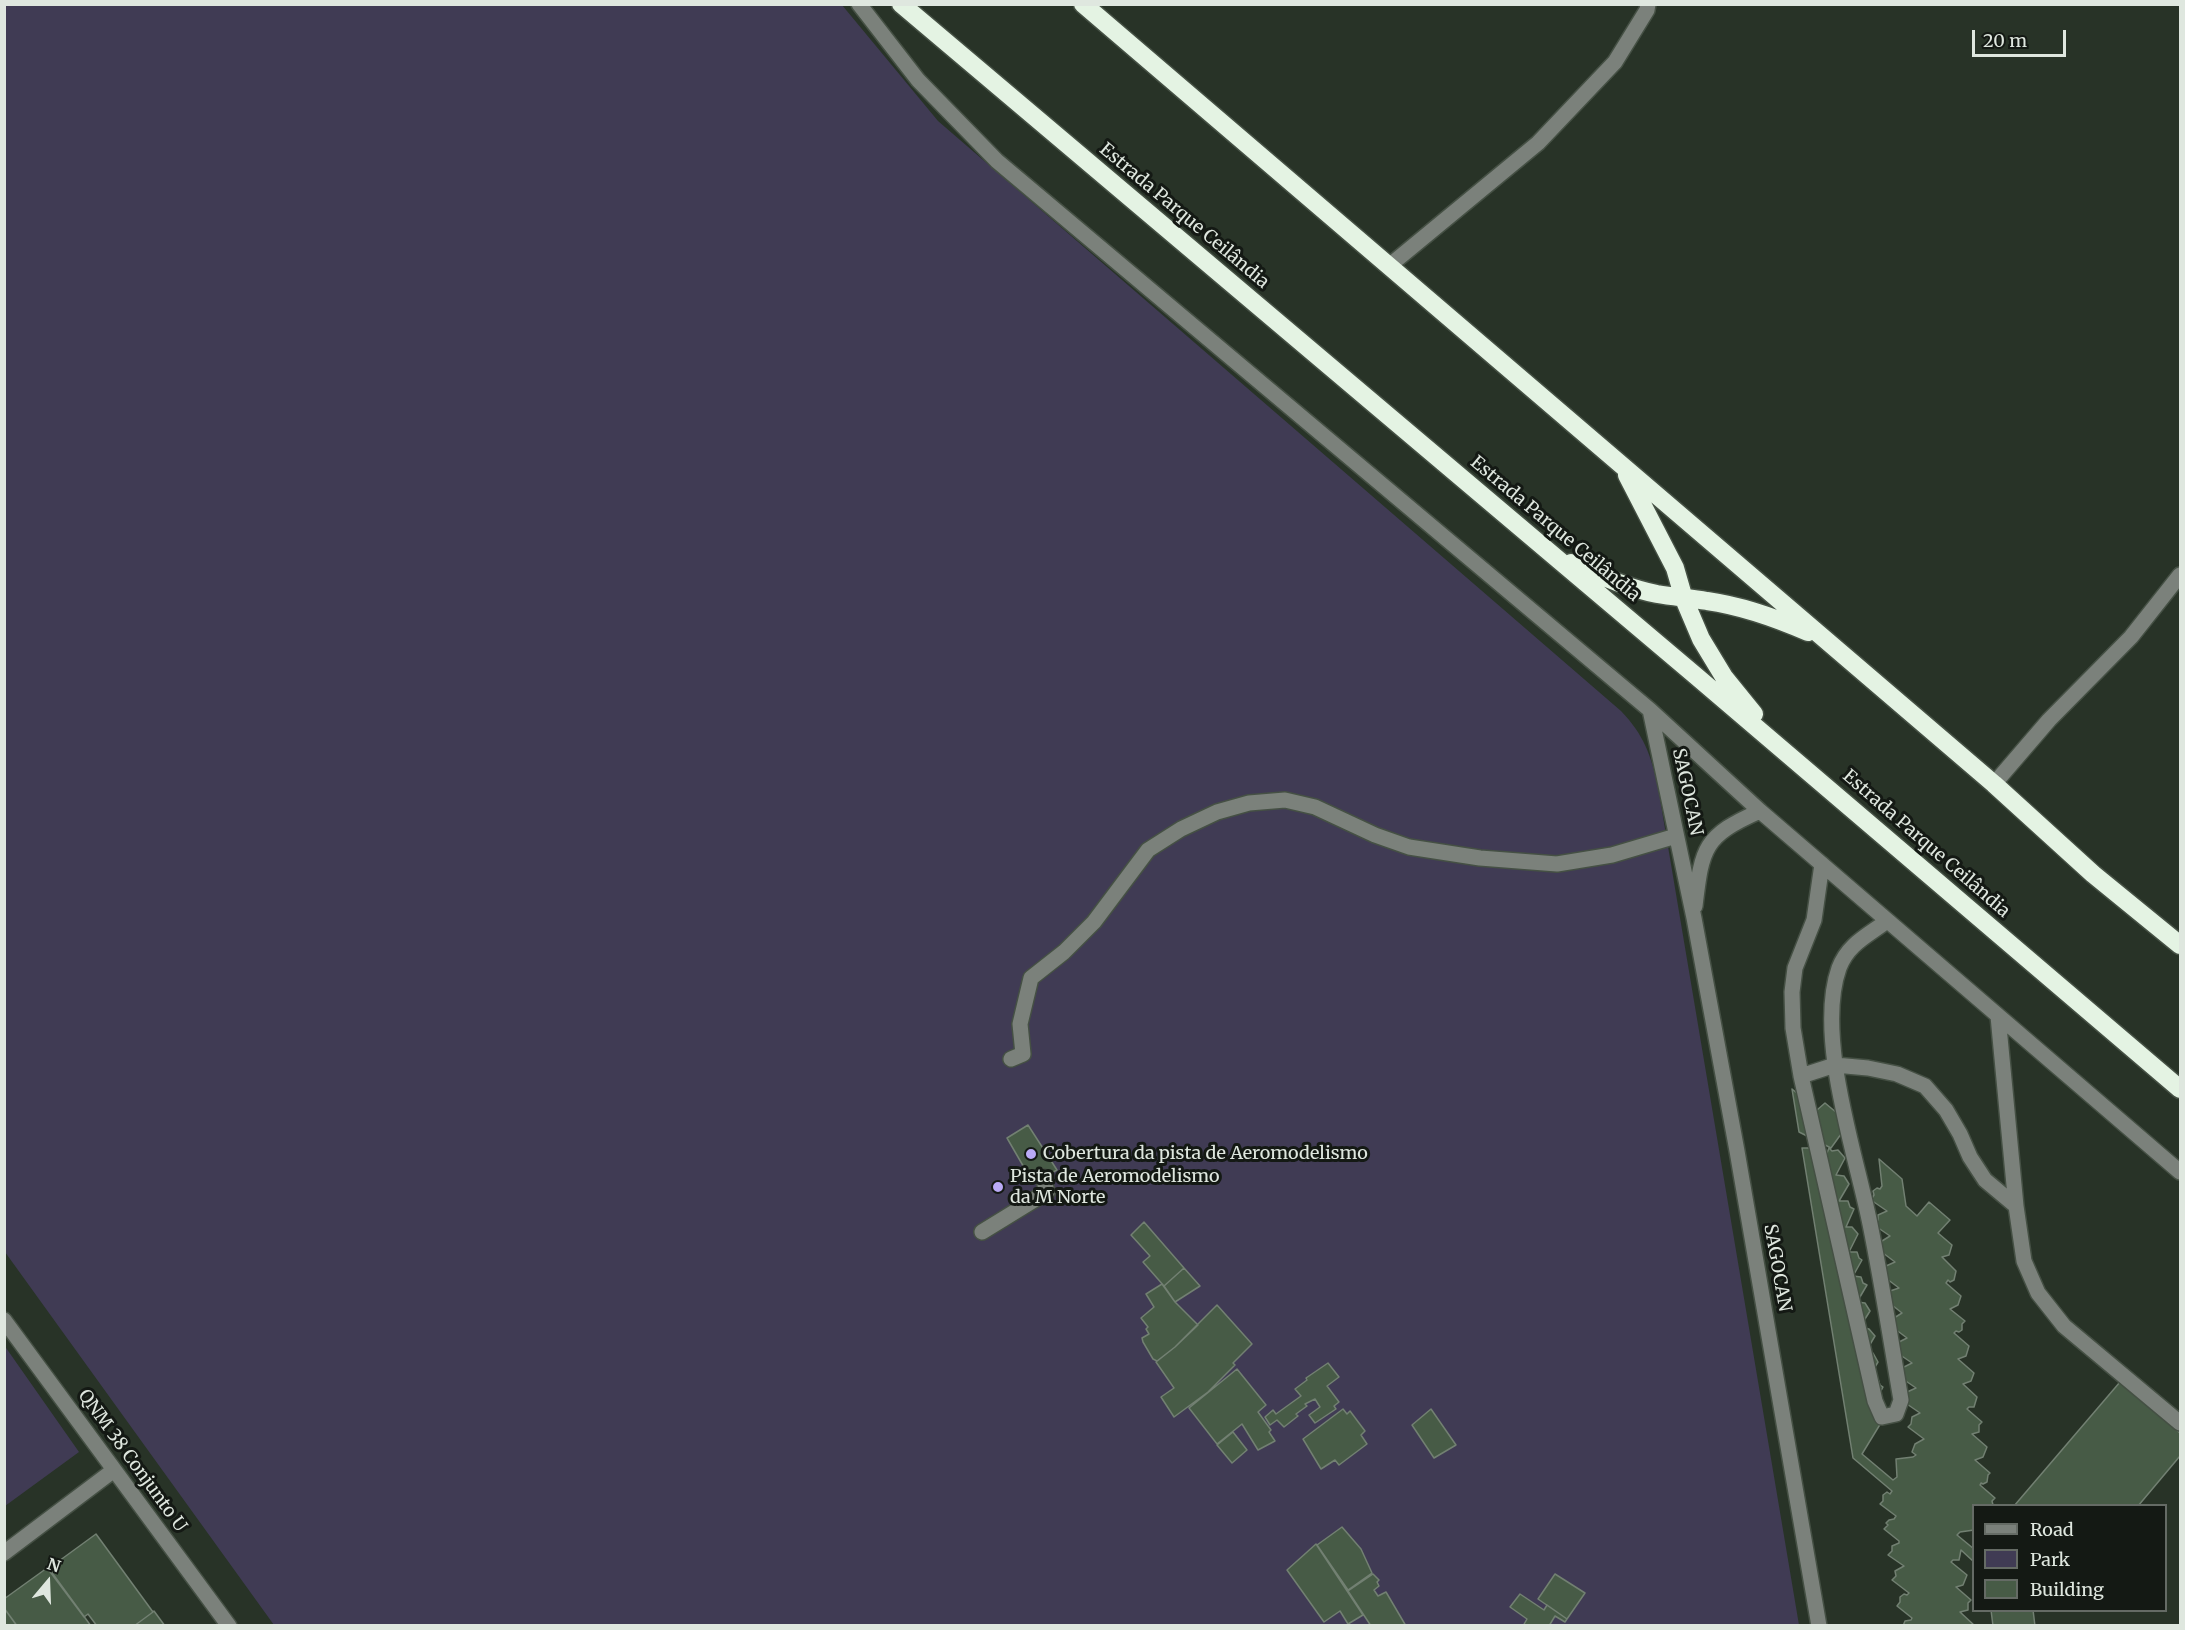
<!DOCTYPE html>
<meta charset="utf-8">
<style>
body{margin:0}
#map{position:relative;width:2185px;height:1630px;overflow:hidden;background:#283327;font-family:Merriweather,serif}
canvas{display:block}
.frame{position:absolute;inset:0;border:6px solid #dfe7df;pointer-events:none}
.legend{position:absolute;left:1972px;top:1504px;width:195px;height:108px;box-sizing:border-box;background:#141914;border:2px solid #656b65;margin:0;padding:8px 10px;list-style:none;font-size:18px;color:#dfe7df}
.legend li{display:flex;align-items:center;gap:12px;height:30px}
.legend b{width:30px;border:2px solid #656b65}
.north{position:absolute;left:18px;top:1552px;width:60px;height:60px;-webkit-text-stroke:4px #141914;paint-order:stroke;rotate:19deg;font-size:16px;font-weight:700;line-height:24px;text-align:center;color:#dfe7df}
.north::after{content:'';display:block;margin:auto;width:21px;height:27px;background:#dfe7df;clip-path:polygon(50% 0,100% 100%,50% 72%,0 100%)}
.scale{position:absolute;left:1972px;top:30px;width:94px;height:27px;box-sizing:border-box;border:3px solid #dfe7df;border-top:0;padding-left:8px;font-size:18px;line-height:21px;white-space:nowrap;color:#dfe7df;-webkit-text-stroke:4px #141914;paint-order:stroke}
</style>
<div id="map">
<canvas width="2185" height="1630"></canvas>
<div class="frame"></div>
<ul class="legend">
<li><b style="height:8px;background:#7b817b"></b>Road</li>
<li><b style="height:16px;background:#403b54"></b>Park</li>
<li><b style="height:16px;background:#475b46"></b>Building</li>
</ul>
<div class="north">N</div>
<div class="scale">20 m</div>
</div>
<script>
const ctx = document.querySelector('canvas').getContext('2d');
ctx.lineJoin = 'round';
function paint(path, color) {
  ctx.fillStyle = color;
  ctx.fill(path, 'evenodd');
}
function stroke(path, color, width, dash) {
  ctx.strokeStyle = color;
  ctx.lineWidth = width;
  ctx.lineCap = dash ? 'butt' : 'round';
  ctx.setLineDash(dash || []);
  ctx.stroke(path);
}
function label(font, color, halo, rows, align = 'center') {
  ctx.font = font + ' Merriweather,serif';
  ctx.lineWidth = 6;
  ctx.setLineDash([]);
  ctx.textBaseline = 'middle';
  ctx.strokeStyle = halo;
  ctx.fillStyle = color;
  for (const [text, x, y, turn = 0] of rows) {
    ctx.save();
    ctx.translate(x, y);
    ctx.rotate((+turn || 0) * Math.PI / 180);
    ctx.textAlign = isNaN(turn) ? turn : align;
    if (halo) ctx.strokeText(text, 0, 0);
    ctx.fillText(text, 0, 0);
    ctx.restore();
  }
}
const green = new Path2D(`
 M4 5H842L938 121 1621 711C1644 735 1651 755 1658 787L1799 1625H274L5 1252Z
 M4 1345 79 1452 5 1506H4Z`);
const building = new Path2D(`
 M1792 1089 1817 1110 1825 1103 1849 1123 1831 1148 1799 1132Z
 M1028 1125 1057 1170 1033 1183 1007 1138Z
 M1802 1148H1814L1827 1153 1829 1148 1832 1151 1838 1150 1845 1158 1836 1175 1844 1176 1849 1184 1839 1201H1848L1850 1207 1854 1209 1846 1227H1852L1858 1234 1849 1252H1857L1859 1258 1862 1260 1853 1276 1861 1277 1863 1283 1867 1285 1857 1302 1865 1303 1870 1311 1860 1327 1869 1329 1875 1336 1865 1353H1873L1878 1362 1868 1379H1878L1880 1385 1883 1387 1874 1404 1887 1413 1862 1454 1893 1480 1897 1477 1896 1459 1913 1457 1916 1455 1912 1452 1915 1444 1924 1439 1908 1427 1911 1424 1912 1417 1920 1413 1904 1402 1907 1392 1916 1388 1900 1377 1902 1368 1912 1363 1896 1352 1899 1342 1907 1338 1891 1326 1894 1318 1902 1313 1887 1301 1890 1291 1899 1288 1883 1276 1886 1266 1895 1262 1879 1250 1882 1241 1890 1236 1874 1225 1878 1220V1215L1887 1211 1871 1200 1874 1195 1873 1191 1877 1188 1880 1189 1882 1186 1879 1159 1902 1179 1906 1206 1917 1216 1929 1202 1950 1220 1938 1233 1952 1245 1949 1255 1942 1257 1956 1271 1954 1280 1950 1282 1948 1280 1946 1283 1961 1296 1958 1305 1950 1309 1965 1321 1962 1324V1330L1959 1332 1956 1331 1954 1333 1969 1346 1966 1356 1958 1359 1974 1373 1971 1381 1963 1384 1977 1397 1974 1407H1969L1967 1409 1982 1422 1979 1425V1432L1972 1434 1987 1447 1983 1457 1975 1460 1990 1473 1988 1475 1987 1482 1983 1484 1981 1483 1980 1485 1995 1498 1992 1501 1993 1505 1974 1506V1530L1960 1532 1957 1535 1974 1549V1562L1961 1550 1959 1560H1953L1951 1562 1967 1575 1963 1585 1956 1587 1971 1600 1968 1603V1610L1960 1612 1975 1626H1903L1905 1621 1911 1620 1912 1618 1897 1606 1900 1602V1597L1904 1594 1907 1595 1909 1593 1892 1580 1896 1576 1895 1571 1904 1566 1888 1555 1892 1551V1546L1899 1543V1541L1884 1529 1888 1525 1886 1523 1889 1520 1894 1519 1896 1516 1880 1504 1883 1501V1495L1887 1492 1890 1494 1892 1491 1853 1458Z
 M1144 1222 1184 1268 1164 1286 1143 1262 1150 1256 1131 1235Z
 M1184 1268 1200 1286 1175 1302 1164 1286Z
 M1162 1284 1175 1302 1198 1325 1175 1347 1157 1361 1153 1359 1143 1342 1142 1338 1149 1334 1146 1329 1148 1327 1141 1318 1154 1307 1146 1294Z
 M1217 1305 1252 1344 1233 1363 1235 1365 1208 1392 1174 1417 1161 1397 1174 1388 1156 1362 1175 1347Z
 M1328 1363 1339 1377 1327 1386 1339 1402 1334 1406 1336 1409 1315 1423 1309 1415 1320 1407 1315 1399 1305 1404 1307 1406 1296 1414 1298 1416 1284 1427 1277 1420 1270 1425 1265 1417 1273 1410 1276 1414 1301 1396 1295 1389 1307 1380 1306 1378Z
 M1237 1369 1266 1405 1258 1412 1271 1430 1269 1432 1275 1441 1258 1450 1242 1424 1217 1444 1189 1408Z
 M2120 1382 2180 1433V1456L2138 1506H2014Z
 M1343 1409 1347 1414 1350 1411 1365 1431 1361 1435 1367 1444 1339 1465 1335 1460 1321 1469 1303 1439Z
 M1431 1409 1456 1445 1434 1458 1412 1425Z
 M1233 1432 1247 1450 1232 1463 1217 1445Z
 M1342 1527 1361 1549 1372 1573 1348 1590 1317 1545Z
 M96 1534 153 1612 134 1626H97L88 1614 84 1617 48 1569Z
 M1316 1544 1363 1615 1348 1624 1340 1611 1324 1622 1287 1570Z
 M47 1568 50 1570 91 1626H17L4 1608V1599Z
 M1373 1574 1379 1580 1377 1582 1379 1586 1374 1590 1378 1596 1386 1592 1406 1626H1371L1348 1591Z
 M1555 1574 1585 1593 1567 1619 1538 1599Z
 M1520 1594 1544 1610 1547 1605 1567 1619 1565 1622 1555 1616 1549 1626H1523L1527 1619 1510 1607Z
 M4 1608 15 1623 17 1626H4Z
 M1991 1610H2033L2035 1626H1993Z
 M154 1611 165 1626H134L153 1612Z`);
const minor = new Path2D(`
 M859 4 918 80 997 161 1650 710 1760 811 2180 1172
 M1389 266 1538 143 1615 62 1647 10 1648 4
 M1650 710 1694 918 1737 1151 1819 1626
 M1994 784 2049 720 2131 637 2180 575
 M1822 864 1814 920 1795 968 1792 992 1793 1028 1801 1076 1875 1401 1882 1417 1896 1414 1901 1400C1891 1342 1882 1283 1870 1224 1856 1154 1815 1036 1839 968 1848 944 1867 936 1887 921
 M1695 906C1702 847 1704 836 1760 811
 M1998 1016 2016 1206 2024 1261 2038 1293 2064 1326 2180 1423
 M1011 1059 1023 1054 1020 1024 1031 978 1064 952 1094 922 1148 850 1181 829 1217 812 1249 803 1285 800 1315 807 1375 835 1409 847 1480 858 1557 864 1612 855 1676 836
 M1801 1076 1835 1065 1868 1068 1897 1074 1925 1086 1946 1110 1960 1134 1970 1157 1985 1180 2016 1206
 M982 1232 1047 1192 1043 1177
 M4 1320 229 1626
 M4 1553 114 1470`);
const highway = new Path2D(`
 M901 4 1696 676 2180 1089
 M1083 4 1994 784 2093 874 2180 945
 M1627 475 1675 568 1684 599 1701 639 1724 677 1754 714
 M1571 563C1599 575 1627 588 1657 594 1674 597 1690 598 1707 601 1742 606 1776 618 1808 632`);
const markers = [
 [1031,1154,6,"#baaaf6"],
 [998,1187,6,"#baaaf6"]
];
const streetNames = [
 ["Estrada Parque Ceilândia",1184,216,40],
 ["Estrada Parque Ceilândia",1555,529,40],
 ["SAGOCAN",1687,792,78],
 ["Estrada Parque Ceilândia",1926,844,41],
 ["SAGOCAN",1777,1268,80],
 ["QNM 38 Conjunto U",132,1461,54]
];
const poiNames = [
 ["Cobertura da pista de Aeromodelismo",1043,1154],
 ["Pista de Aeromodelismo",1010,1177],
 ["da M Norte",1010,1198]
];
paint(green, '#403b54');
paint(building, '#475b46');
stroke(building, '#728072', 1.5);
stroke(minor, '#455044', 18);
stroke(highway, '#455044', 21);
stroke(minor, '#7b817b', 15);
stroke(highway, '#e4f3e3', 18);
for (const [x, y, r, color] of markers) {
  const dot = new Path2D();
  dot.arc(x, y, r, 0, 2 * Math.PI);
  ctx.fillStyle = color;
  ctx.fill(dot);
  stroke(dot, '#141914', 2);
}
label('18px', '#dfe7df', '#141914', streetNames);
label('18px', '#dfe7df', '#141914', poiNames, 'left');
</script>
